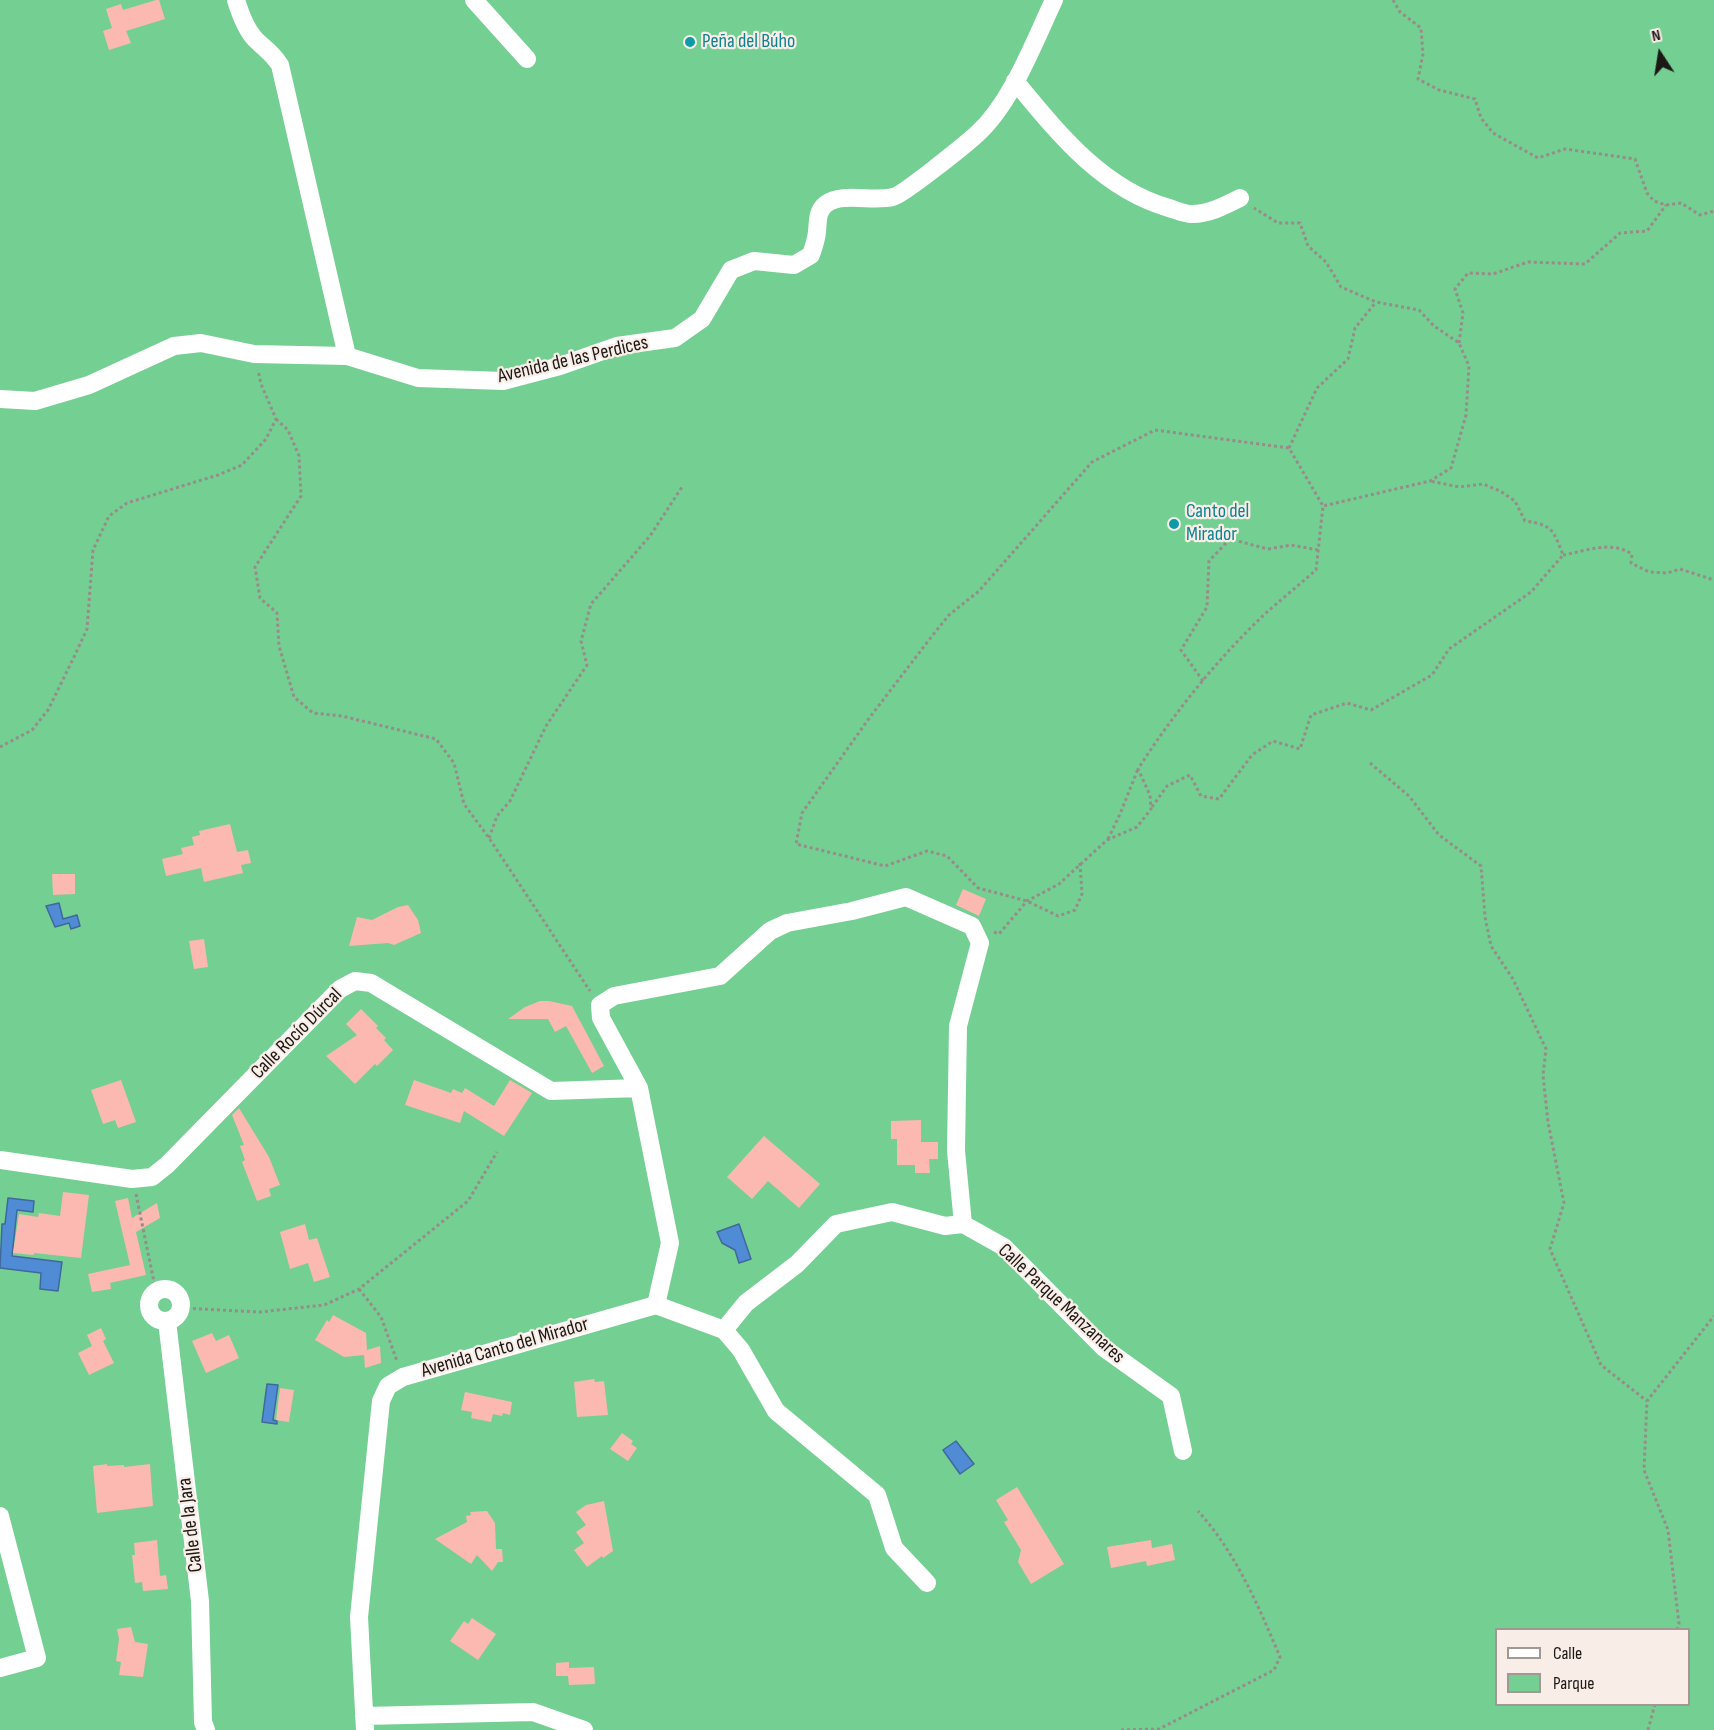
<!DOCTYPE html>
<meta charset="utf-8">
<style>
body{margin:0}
#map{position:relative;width:1714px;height:1730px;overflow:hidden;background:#ece0d9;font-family:"Sofia Sans Condensed",sans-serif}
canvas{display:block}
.legend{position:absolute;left:1495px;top:1628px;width:195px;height:78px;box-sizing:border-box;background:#f9ede7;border:2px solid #a19893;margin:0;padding:8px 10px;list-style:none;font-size:18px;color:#1c1815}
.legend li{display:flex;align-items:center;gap:12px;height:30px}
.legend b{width:30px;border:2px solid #a19893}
.north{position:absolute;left:1630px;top:24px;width:60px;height:60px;-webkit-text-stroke:4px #f9ede7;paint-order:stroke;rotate:348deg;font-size:16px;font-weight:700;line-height:24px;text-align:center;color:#1c1815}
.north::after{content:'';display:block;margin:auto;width:21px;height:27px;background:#1c1815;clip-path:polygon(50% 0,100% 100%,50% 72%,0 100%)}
</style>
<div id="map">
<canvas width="1714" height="1730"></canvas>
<ul class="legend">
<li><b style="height:8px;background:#fff"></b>Calle</li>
<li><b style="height:16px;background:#74cf92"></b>Parque</li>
</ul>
<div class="north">N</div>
</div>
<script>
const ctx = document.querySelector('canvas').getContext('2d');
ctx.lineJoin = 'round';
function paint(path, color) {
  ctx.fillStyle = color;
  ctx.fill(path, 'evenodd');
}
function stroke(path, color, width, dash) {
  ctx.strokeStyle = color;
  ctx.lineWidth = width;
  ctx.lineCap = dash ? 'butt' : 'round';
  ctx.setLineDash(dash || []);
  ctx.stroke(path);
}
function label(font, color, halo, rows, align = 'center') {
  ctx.font = font + ' "Sofia Sans Condensed",sans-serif';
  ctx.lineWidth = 4.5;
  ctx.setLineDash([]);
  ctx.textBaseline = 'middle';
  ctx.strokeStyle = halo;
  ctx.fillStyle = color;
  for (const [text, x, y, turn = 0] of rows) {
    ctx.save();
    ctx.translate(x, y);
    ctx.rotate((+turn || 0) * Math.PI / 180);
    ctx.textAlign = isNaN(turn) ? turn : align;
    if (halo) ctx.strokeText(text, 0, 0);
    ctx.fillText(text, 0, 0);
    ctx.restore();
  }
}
const green = new Path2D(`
 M0 0H1714V1730H0ZM1496 1630H1688V1704H1496Z`);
const water = new Path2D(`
 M59 903 63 919 77 915 80 926 71 929 69 923 55 927 46 906Z
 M8 1198 34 1201 33 1212 17 1210 12 1256 62 1262 58 1291 40 1289 41 1273 0 1268 2 1224H5Z
 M739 1224 751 1259 739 1263 735 1250 722 1243 717 1232Z
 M267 1384 278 1385 273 1420 277 1421V1424L262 1422Z
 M956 1441 974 1464 960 1474 943 1450Z`);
const building = new Path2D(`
 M156 0H159L165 19 126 31 131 43 109 50 103 31 112 28 106 9 121 4 123 10Z
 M230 824 237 852 248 850 251 863 241 865 243 873 204 882 201 868 166 876 162 859 183 854 181 848 194 845 192 837 200 835 199 831Z
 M52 874H75V894L53 895Z
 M963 889 986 899 979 916 956 905Z
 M408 905 418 920 421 933 394 945 388 943 349 946 357 917 372 920 398 907Z
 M204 939 208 967 194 969 189 941Z
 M540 1001H549L572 1006 604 1066 592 1073 566 1026 555 1032 548 1019H508L525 1007Z
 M361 1009 378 1026 376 1028 386 1038 384 1040 393 1050 377 1066 375 1064 355 1084 326 1056 357 1035 346 1024Z
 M121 1080 136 1122 118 1128 115 1120 103 1124 91 1090Z
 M414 1080 451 1093 453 1089 462 1093 465 1088 494 1106 510 1080 532 1093 504 1136 464 1111 460 1123 405 1105Z
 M239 1108 269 1157 280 1185 269 1189 271 1196 257 1201 242 1162 245 1160 240 1146 244 1145 232 1115Z
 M921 1120V1142H938V1159H929L930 1173H915V1165H897V1139H891V1121Z
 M764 1136 820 1184 799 1208 768 1181 752 1199 727 1177Z
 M63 1192 89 1195 81 1258 34 1253V1255L13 1253 19 1214 38 1217 39 1213 60 1216Z
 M128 1198 132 1218 157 1203 160 1218 136 1232 146 1275 110 1283 111 1289 92 1292 88 1274 130 1265 115 1201Z
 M305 1224 309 1240 317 1238 330 1277 314 1282 308 1263 290 1269 280 1232Z
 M333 1315 366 1333 367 1350 380 1346 381 1363 365 1368 364 1355 344 1357 315 1340 327 1320 329 1322Z
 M101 1328 106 1339 103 1341 114 1363 89 1375 78 1353 92 1346 87 1335Z
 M212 1333 216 1341 229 1335 239 1358 206 1373 192 1341Z
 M594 1379 595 1382 604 1381 608 1415 577 1417 574 1382Z
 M280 1388 294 1390 289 1422 276 1420Z
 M465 1392 512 1402 510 1415 503 1413 502 1416 493 1414 491 1422 471 1418 472 1412 461 1410Z
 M622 1433 633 1441 631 1444 637 1448 628 1461 610 1449Z
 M107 1464V1466L124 1465V1467L150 1464 153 1506 97 1513 93 1466Z
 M1017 1487 1064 1564 1031 1584 1018 1562 1021 1550 1004 1522 1008 1520 996 1500Z
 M604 1501 613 1551 603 1558 602 1556 587 1567 574 1550 584 1543 576 1532 586 1525 576 1512 586 1505Z
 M487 1511 495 1523 496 1549H502L503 1562H498L492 1571 477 1555 471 1564 435 1539 467 1522 466 1516 471 1515 470 1512Z
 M157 1540 160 1576 166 1575 168 1589 143 1591 142 1582 135 1583 132 1555H135L134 1543Z
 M1151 1540 1152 1548 1172 1544 1175 1560 1147 1566 1146 1561 1111 1568 1107 1547Z
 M472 1618 496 1634 478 1660 450 1641 464 1621 468 1624Z
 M131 1627 135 1642 148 1644 143 1677 119 1675 121 1662 116 1661 119 1639 117 1629Z
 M569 1662V1668L594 1667 595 1684 569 1685 568 1676H556V1663Z`);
const path = new Path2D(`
 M1393 0 1400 12 1421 28 1423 54 1418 79 1439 90 1475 99 1481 118 1493 133 1538 158 1565 149 1635 159 1647 193 1654 201 1666 205 1681 203 1700 215 1714 211
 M1459 343 1463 313 1455 289 1468 273 1493 274 1528 262 1585 264 1620 233 1647 231 1666 205
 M276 419 288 430 299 456 301 496 255 567 260 598 277 613 279 646 294 697 313 713 342 716 436 739 454 763 464 804 489 838 590 991
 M1289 448 1317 388 1348 359 1355 328 1376 302
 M1563 555C1587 551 1610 540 1632 554L1631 563 1649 572 1667 573 1680 569 1714 580
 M1203 681 1181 650 1207 607 1209 561 1230 539 1268 549 1291 545 1318 550
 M0 747 32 730 48 710 74 657 87 629 93 550 109 516 127 503 218 475 242 465 266 439 276 419 261 384 258 370
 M1370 763 1409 796 1439 835 1481 866 1485 917 1491 946 1513 979 1546 1049 1543 1075 1548 1122 1564 1203 1550 1249 1601 1365 1647 1401
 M1152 807 1167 786 1190 775 1201 796 1219 799 1252 755 1273 741 1300 749 1311 715 1347 703 1371 710 1432 675 1449 649 1531 592 1563 555C1553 530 1553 525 1525 521L1515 501 1500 491 1483 484 1459 487 1430 481
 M489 838 497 816 510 801 546 726 587 665 581 641 591 604 650 536 682 487
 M1108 839 1120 814 1138 769
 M1080 863 1082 894 1075 910 1058 916 1027 901 978 888 947 856 927 851 885 866 796 844 802 813 870 717 932 636 949 615 979 591 1092 462 1155 430 1289 448 1323 506
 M994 932 999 934 1027 901 1059 884 1107 840 1137 827 1151 809 1150 795 1138 769C1174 713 1218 658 1267 612 1283 598 1300 584 1316 570L1323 506 1430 481 1451 468 1466 415 1469 366 1459 343 1434 326 1419 310 1376 302 1341 287 1326 262 1308 246 1300 223H1278L1254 208
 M136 1194 156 1292
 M359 1289 381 1317 397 1361
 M181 1308 260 1312 324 1305 359 1289 468 1201 497 1152
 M1677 1630 1679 1624 1668 1530 1644 1470 1647 1401 1714 1316
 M1121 1730 1159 1729 1274 1670 1280 1657C1258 1605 1236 1553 1198 1511
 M1648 1730 1655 1704`);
const minor = new Path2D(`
 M236 0C240 13 246 30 256 40 266 50 271 51 280 65L347 356
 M474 0 527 59
 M1015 81C1058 133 1102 189 1169 208 1176 210 1184 214 1192 214 1209 214 1224 206 1240 198
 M0 399 35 401 89 385 174 346 201 343 254 354 347 356 418 378 503 381 560 366 617 346 675 338 702 319 731 270 754 261 794 265 811 255C813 249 815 243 816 238 819 226 815 212 826 204 842 192 872 202 893 197 903 195 966 144 977 134 1012 102 1034 42 1054 0
 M0 1160 132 1179 152 1177 167 1165 340 989 355 981 371 983 551 1091 639 1088
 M149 1305a16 16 0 1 1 32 0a16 16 0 1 1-32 0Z
 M656 1305 724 1330 741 1350 776 1411 877 1495 894 1548 927 1583
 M167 1321 200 1601 203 1722 206 1730
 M724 1330 746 1303 797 1264 836 1224 892 1212 945 1226 963 1224
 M0 1516 37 1658 0 1668
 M364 1716 533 1712 584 1730
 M365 1730 359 1617 381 1401 388 1386 403 1377 656 1305 670 1243 639 1088 601 1018 600 1005 614 996 720 976 770 931 787 923 852 911 906 897 972 926 980 943 958 1026 956 1151 963 1224 1004 1247 1104 1348 1171 1396 1183 1451`);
const markers = [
 [690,42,6,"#0f9aa8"],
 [1174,524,6,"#0f9aa8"]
];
const cultureNames = [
 ["Peña del Búho",702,42],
 ["Canto del",1186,512],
 ["Mirador",1186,535]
];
const streetNames = [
 ["Avenida de las Perdices",573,360,-13],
 ["Calle Rocío Dúrcal",297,1034,-45],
 ["Calle Parque Manzanares",1061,1304,43],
 ["Avenida Canto del Mirador",505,1348,-16],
 ["Calle de la Jara",191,1525,-97]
];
paint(green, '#74cf92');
paint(water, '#508bd5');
stroke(water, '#40689b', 1.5);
paint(building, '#fbb9b2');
stroke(path, '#968d88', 3, [3, 3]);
stroke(minor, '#fff', 18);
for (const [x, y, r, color] of markers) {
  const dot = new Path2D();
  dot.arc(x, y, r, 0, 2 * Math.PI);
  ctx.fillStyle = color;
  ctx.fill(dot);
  stroke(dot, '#f9ede7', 2);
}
label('20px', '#0d838f', '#f9ede7', cultureNames, 'left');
label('20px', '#1c1815', '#f9ede7', streetNames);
</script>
